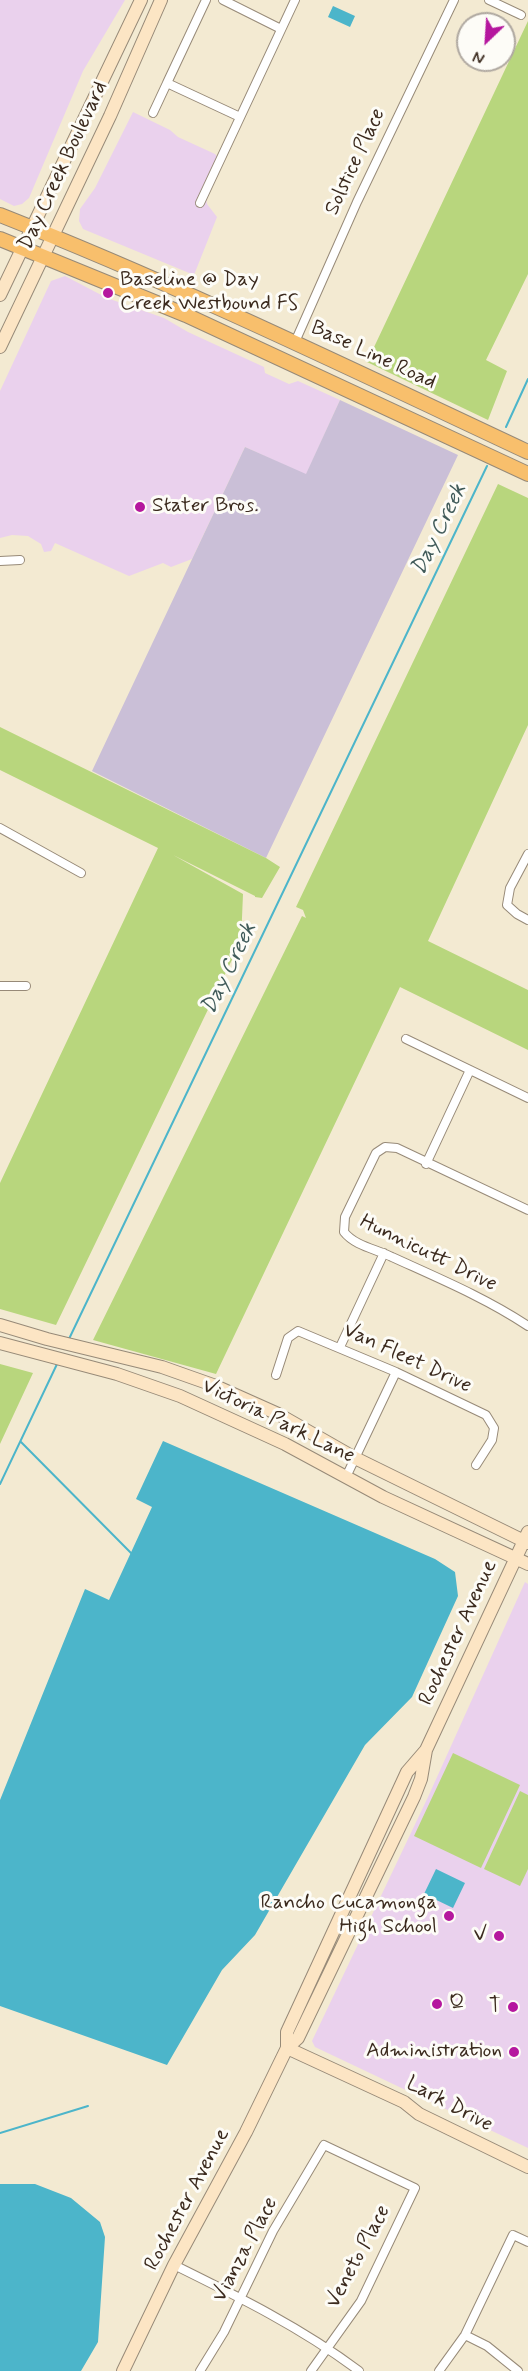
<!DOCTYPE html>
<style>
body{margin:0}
#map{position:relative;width:528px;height:2371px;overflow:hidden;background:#f3ead2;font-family:Mynerve,sans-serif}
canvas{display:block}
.north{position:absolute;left:456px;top:12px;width:60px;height:60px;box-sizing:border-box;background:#fdfcf7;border:2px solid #afa8a0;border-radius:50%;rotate:205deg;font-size:16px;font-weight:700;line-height:24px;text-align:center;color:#3b2a1e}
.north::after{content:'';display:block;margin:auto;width:21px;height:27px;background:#b5179e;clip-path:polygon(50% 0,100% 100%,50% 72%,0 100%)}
</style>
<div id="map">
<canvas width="528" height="2371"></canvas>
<div class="north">N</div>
</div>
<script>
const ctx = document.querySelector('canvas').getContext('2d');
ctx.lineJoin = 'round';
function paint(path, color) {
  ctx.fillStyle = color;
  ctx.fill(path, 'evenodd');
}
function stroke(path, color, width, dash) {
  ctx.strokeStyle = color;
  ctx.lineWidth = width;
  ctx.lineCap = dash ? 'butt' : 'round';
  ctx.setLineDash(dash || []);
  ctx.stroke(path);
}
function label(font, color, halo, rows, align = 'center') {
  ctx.font = font + ' Mynerve,sans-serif';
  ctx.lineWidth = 6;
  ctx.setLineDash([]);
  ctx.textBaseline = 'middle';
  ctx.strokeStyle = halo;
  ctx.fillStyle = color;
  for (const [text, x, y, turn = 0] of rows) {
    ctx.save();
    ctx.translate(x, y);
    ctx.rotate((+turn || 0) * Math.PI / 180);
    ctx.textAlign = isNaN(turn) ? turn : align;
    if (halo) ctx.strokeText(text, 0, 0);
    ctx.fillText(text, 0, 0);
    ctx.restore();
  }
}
const built = new Path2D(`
 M0 0H125L83 71 29 198 22 204 14 206 0 199Z
 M133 112 170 130 178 137 215 154 222 162 206 198 207 204 217 217 194 275 83 229 79 221 80 209 95 188Z
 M65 276 107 298 164 318 188 332 264 367 265 373 289 384 298 381 340 400 306 475 245 447 192 559 171 567 163 563 129 576 55 543 51 551 44 552 41 544 28 536 12 535 0 538V391L51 281Z
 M525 1582 528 1584V2148L315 2047 312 2041 428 1797Z`);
const industrial = new Path2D(`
 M340 400 458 455 266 858 92 771 245 447 306 474Z`);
const green = new Path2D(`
 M528 21V274L486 360 507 371 488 420 367 362Z
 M498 484 528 498V725L428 941 528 990V1050L400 987 216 1374 93 1340 302 916 306 918 303 910 296 907Z
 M0 727 266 858 280 867 262 898 255 897V896L173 855 243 894 241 941 56 1325 0 1309V1183L158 848 0 770Z
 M0 1364 33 1373 0 1444Z
 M453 1753 520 1785 481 1868 414 1836Z
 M520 1791 528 1795V1869L520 1886 484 1869Z`);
const water = new Path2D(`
 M333 6 355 16 350 27 328 17Z
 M163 1441 435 1559 455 1572 458 1596 412 1697 365 1745 255 1935 222 1970 167 2065 0 2006V1800L85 1589 109 1600 152 1507 136 1499Z
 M436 1869 465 1883 453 1908 424 1894Z
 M0 2184H35L71 2198 100 2222 105 2237 98 2342 81 2371H0Z`);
const stream = new Path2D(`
 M506 427 528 379
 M68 1341 487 466
 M21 1442 131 1553
 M0 1484 58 1362
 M0 2133 88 2106`);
const street = new Path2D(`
 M206 0 167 83 240 117
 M223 0 281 29
 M489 0 521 15
 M153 113 167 83
 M200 203 295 0
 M295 342 357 202 454 0
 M0 561 20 560
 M0 828 81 873
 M528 854 510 888 507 905 517 914 528 920
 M0 986H26
 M406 1039 528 1098
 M426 1164 470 1070
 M528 1210 397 1148 385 1147 376 1153 345 1217 344 1232C355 1246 376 1249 392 1257 438 1278 486 1298 528 1326
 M340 1347 384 1253
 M276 1375 288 1338 298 1331 396 1372 486 1415 494 1428 492 1440 476 1465
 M346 1477 396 1372
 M174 2265C239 2297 302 2328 359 2371
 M465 2335 487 2346 518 2371
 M200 2371 224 2332 273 2231 324 2145 415 2188 361 2301 311 2371
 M439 2371 465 2335 513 2235 528 2242`);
const secondary = new Path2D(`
 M0 295 141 0
 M0 347 110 116 161 0
 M0 1325 47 1339 162 1367 213 1385 278 1414 355 1458 528 1543
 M0 1343 117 1374 180 1396 285 1444 383 1497 528 1564
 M287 2048V2032L407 1772 426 1750
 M287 2048 404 2102 419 2114 528 2167
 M123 2371 174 2265 246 2132 287 2048 298 2038 414 1797 421 1779 426 1750 528 1532`);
const primary = new Path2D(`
 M0 215C180 286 353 370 528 452
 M0 239 186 315 528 474`);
const markers = [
 [108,293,6,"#b5179e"],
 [140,507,6,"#b5179e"],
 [449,1916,6,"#b5179e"],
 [499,1936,6,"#b5179e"],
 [437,2004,6,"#b5179e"],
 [513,2007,6,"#b5179e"],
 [514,2052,6,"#b5179e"]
];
const streetNames = [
 ["Solstice Place",356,162,-65],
 ["Day Creek Boulevard",64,166,-65],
 ["Base Line Road",373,356,25],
 ["Hunnicutt Drive",428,1254,26],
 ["Van Fleet Drive",407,1359,25],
 ["Victoria Park Lane",278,1422,26],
 ["Rochester Avenue",459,1633,-65],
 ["Lark Drive",449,2105,28],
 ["Rochester Avenue",188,2200,-62],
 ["Vianza Place",246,2250,-62],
 ["Veneto Place",359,2257,-62]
];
const poiNames = [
 ["Baseline @ Day",120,281,"left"],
 ["Creek Westbound FS",120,305,"left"],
 ["Stater Bros.",152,507,"left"],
 ["Rancho Cucamonga",437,1904],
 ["High School",437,1928],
 ["V",487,1936],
 ["Q",449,2004,"left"],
 ["T",501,2007],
 ["Administration",502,2052]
];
const waterNames = [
 ["Day Creek",440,530,-64],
 ["Day Creek",230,969,-64]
];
paint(built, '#ead1ed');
paint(industrial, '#cabfd7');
paint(green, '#b8d67d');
paint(water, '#4cb5ca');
stroke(stream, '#4cb5ca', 2);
stroke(street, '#978a78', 10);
stroke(secondary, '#978a78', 14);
stroke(primary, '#978a78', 16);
stroke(street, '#fff', 8);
stroke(secondary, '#fce5c4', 12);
stroke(primary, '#f8bf6c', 14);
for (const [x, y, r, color] of markers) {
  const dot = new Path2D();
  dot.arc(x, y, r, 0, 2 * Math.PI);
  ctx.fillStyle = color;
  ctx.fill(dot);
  stroke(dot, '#fdfcf7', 2);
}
label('21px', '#3b2a1e', '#fdfcf7', streetNames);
label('21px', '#3b2a1e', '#fdfcf7', poiNames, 'right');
label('italic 22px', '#415b5a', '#fdfcf7', waterNames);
</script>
